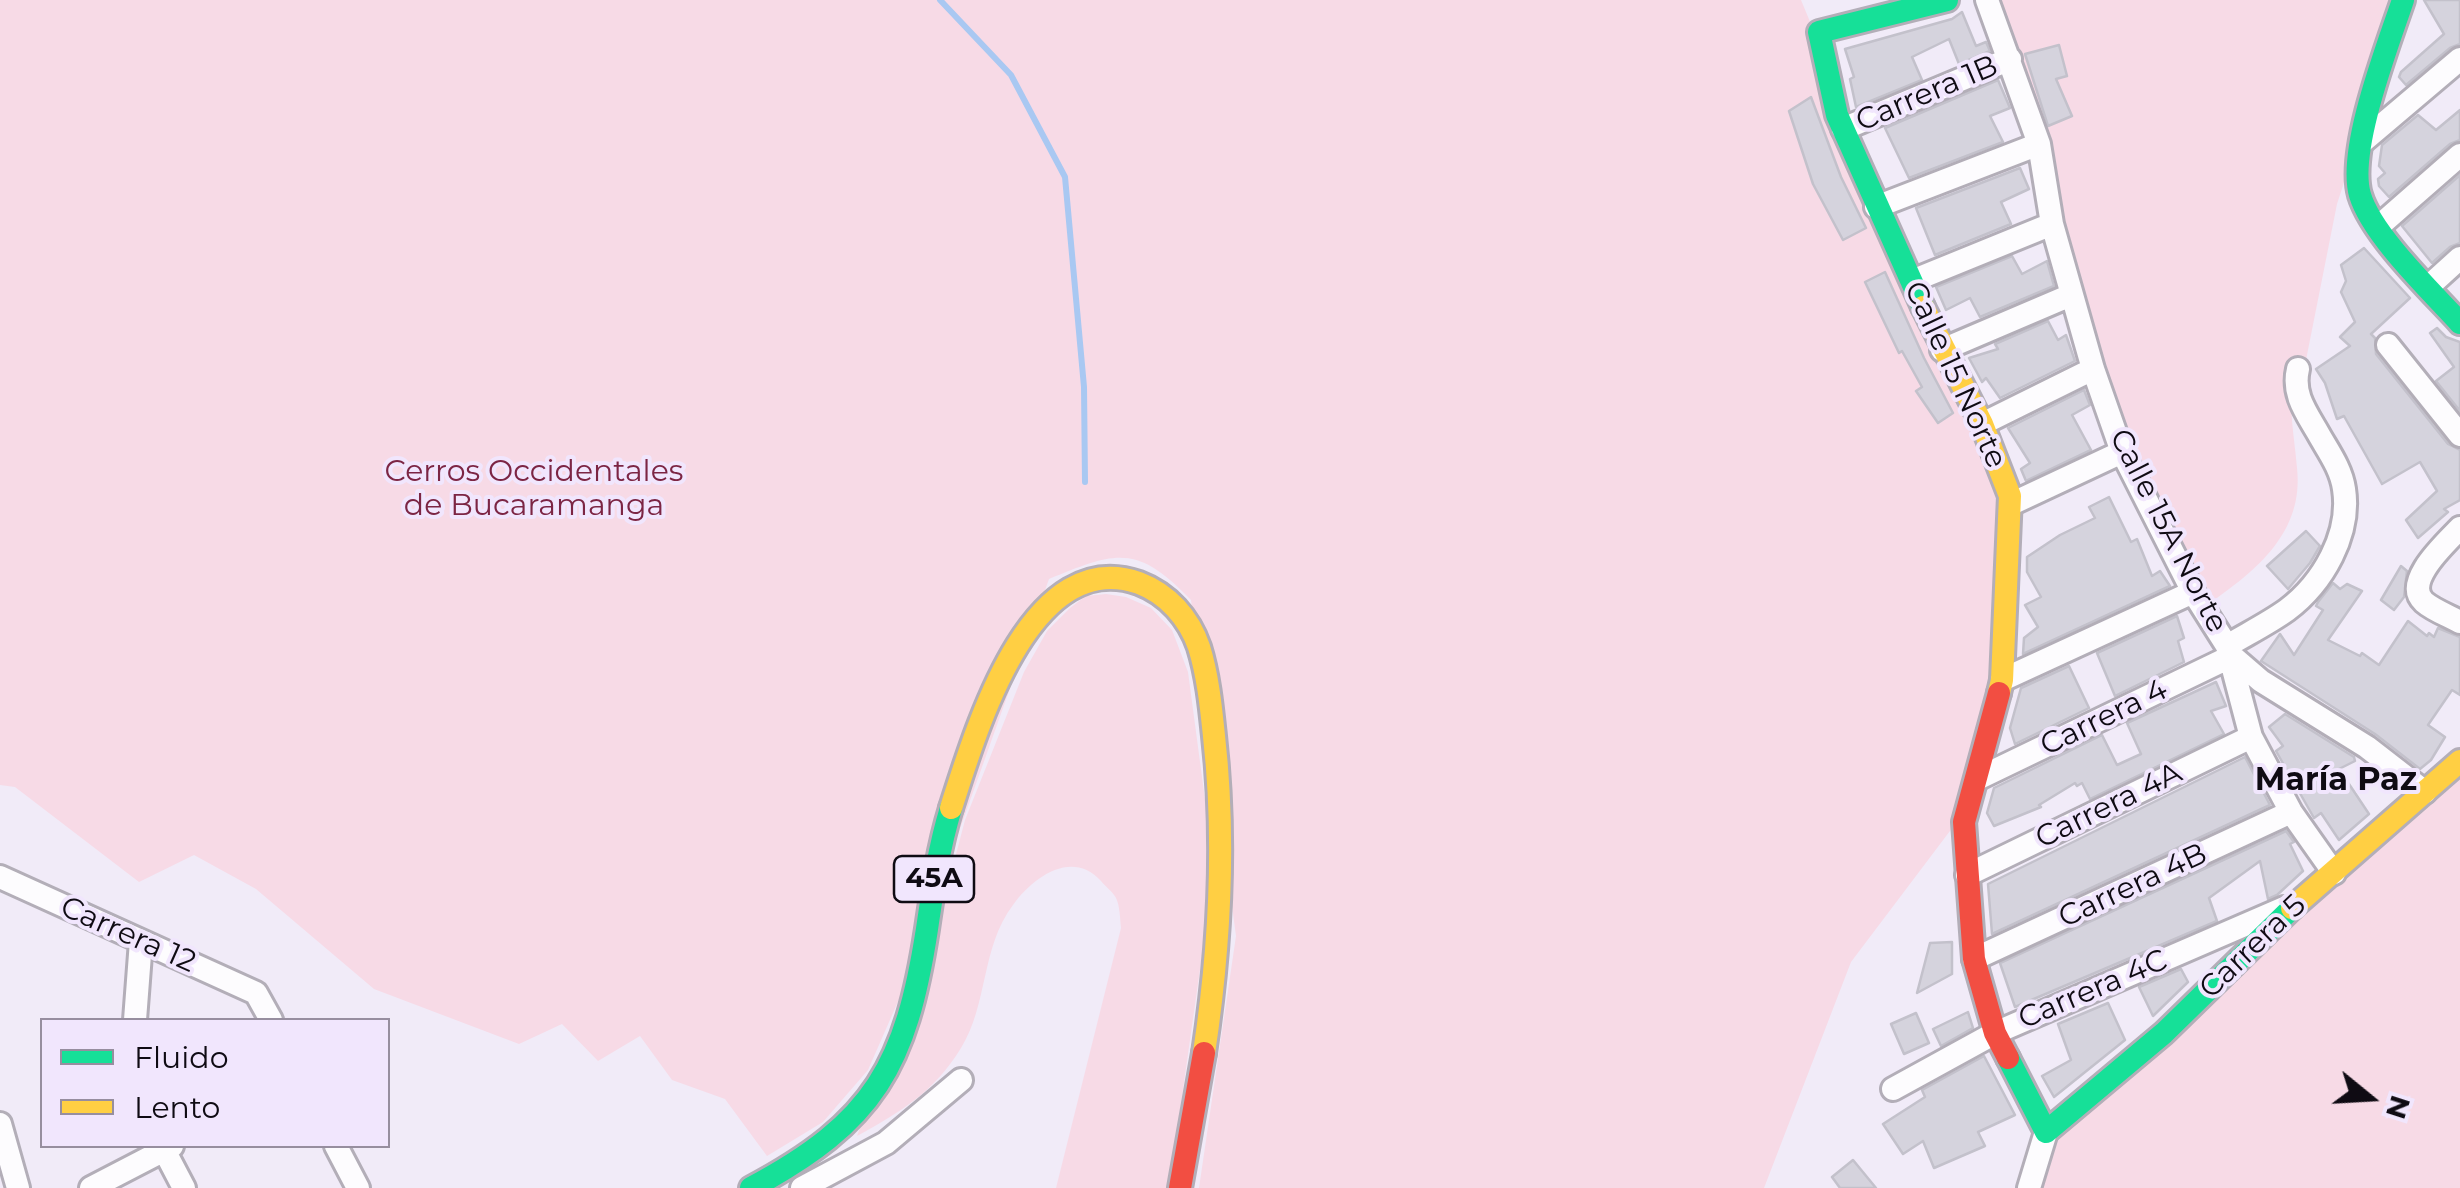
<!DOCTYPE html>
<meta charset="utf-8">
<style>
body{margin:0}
#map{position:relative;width:2460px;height:1188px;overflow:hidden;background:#f1ebf8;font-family:Montserrat,sans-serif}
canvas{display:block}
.legend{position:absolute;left:40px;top:1018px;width:350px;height:130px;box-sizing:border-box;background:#f1e6fd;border:2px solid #978e9f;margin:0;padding:12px 18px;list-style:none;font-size:30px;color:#0f0b13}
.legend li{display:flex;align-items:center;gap:20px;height:50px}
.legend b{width:50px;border:2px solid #978e9f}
.north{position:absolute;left:2320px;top:1048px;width:100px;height:100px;-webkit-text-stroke:8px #f1e6fd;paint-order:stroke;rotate:108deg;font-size:28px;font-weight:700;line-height:40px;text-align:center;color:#0f0b13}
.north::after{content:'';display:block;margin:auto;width:35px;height:45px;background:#0f0b13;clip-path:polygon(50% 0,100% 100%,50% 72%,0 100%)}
</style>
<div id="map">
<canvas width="2460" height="1188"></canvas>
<ul class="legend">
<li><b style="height:12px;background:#16e098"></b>Fluido</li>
<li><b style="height:12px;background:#ffcf43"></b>Lento</li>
</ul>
<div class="north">N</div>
</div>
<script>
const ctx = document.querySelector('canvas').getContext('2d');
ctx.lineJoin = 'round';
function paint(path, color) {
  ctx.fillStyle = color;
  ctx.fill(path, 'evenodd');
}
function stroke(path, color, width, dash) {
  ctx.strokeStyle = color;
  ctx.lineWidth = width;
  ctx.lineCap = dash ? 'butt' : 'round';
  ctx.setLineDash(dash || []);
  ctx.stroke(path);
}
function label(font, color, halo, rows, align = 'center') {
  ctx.font = font + ' Montserrat,sans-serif';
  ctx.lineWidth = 8;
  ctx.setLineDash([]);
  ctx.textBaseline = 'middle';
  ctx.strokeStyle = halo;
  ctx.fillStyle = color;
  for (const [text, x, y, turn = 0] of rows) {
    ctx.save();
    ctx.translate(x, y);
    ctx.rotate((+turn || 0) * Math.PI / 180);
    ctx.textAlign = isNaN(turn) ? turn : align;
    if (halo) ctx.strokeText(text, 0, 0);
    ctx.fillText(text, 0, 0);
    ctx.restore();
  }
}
const green = new Path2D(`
 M0 0H1801L2007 496 1996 678 1959 819 1851 962 1764 1188H1199L1236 936 1191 600C1137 544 1117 551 1049 579L900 997 868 1070 823 1122 767 1156 725 1099 672 1080 640 1036 598 1061 562 1024 519 1044 374 989 256 889 194 855 139 882 15 787 0 785Z
 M1991 0H2403L2337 204 2306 360 2296 369C2287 410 2294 429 2297 468 2304 532 2257 570 2210 603L2130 446 2100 363Z
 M1106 594 1126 597 1151 608 1172 630 1188 672 1206 807 1209 906 1169 1188H1056L1121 928C1120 919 1120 906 1116 898 1113 892 1105 886 1101 881 1072 849 1033 877 1013 905 981 947 988 1005 961 1048 933 1093 902 1111 857 1136L948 885 965 820 1024 672 1047 631 1070 608 1086 596Z
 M2460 764V1188H2020L2043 1128Z`);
const stream = new Path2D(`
 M940 0 1011 75 1065 177 1084 387 1085 482`);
const building = new Path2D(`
 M2424 0H2460V44L2450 48 2406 85 2399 77 2401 72 2444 34Z
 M1962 12 1976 46 1986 42 1990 51 1959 64 1949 39 1912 57 1922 80 1856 107 1850 79 1854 77 1845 49 1952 19Z
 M2059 45 2067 76 2056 79 2072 116 2048 126 2025 54Z
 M1998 80 2010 108 1990 116 2003 142 1909 178 1885 128Z
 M1811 97 1841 177 1866 228 1843 240 1813 184 1789 111Z
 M2460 110V140L2450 144 2389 197 2379 186 2378 179 2385 173 2379 166 2382 145 2418 115 2436 130Z
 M2020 168 2029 189 2001 202 2011 224 1935 255 1916 208Z
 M2460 175V243L2450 247 2432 263 2402 226Z
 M2364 248 2410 298 2371 334 2375 338 2376 354 2448 444 2460 450V500L2444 509 2448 512 2418 538 2406 520 2437 491 2420 462 2382 484 2344 416 2337 419 2325 383 2316 369 2350 346 2340 337 2355 322 2341 292 2346 281 2341 265Z
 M2012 256 2022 274 2047 261 2054 286 1980 317 1970 298 1946 310 1936 287Z
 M1885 272 1924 358 1953 413 1938 423 1916 391 1922 387 1902 351 1899 353 1865 282Z
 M2048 321 2058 340 2066 335 2075 361 2000 398 1986 378 1982 382 1969 358 1998 349 1995 344Z
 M2437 328 2446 337 2460 342V411L2436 381 2454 367 2430 333Z
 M2084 390 2090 405 2072 415 2091 450 2026 481 2021 469 2030 463 2008 428Z
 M2109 497 2131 542 2137 539 2152 576 2160 571 2170 586 2023 654 2024 638 2038 627 2025 605 2041 597 2027 572V557L2060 535 2095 518 2089 507Z
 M2306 531 2320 546 2310 563 2288 589 2267 566Z
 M2401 566 2407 571 2404 597 2394 610 2381 600Z
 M2333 583 2340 589 2347 584 2362 591 2328 640 2360 656 2362 653 2379 665 2408 621 2427 636 2429 633 2434 637 2438 628 2460 637V695L2452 690 2428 725 2445 737 2431 760 2420 769 2375 734 2261 661 2280 634 2294 655 2323 610 2316 606 2318 602Z
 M2177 616 2184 638 2178 641 2184 662 2115 696 2097 653Z
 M2069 666 2089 708 2015 744 2010 728 2021 688Z
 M2216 682 2226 706 2211 711 2224 734 2090 799 2082 783 2077 786 2075 783 2039 805 2041 807 1994 826 1987 813 1994 788 2102 735 2117 765 2141 754 2127 723Z
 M2285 714 2354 757 2355 761 2339 769 2369 814 2339 840 2321 813 2314 818 2276 751 2283 746 2269 727Z
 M2245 757 2270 805 1992 934 1988 884Z
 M2286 831 2294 842 2290 844 2303 871 2277 895 2268 899 2260 861 2209 898 2217 921 2015 1007 2000 963Z
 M1952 942V974L1917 993 1930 943Z
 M2181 969 2188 982 2153 1016 2139 987Z
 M2108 1003 2125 1040 2054 1097 2042 1076 2071 1060 2058 1024Z
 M1968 1012 1973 1028 1941 1046 1933 1029Z
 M1916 1013 1929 1043 1904 1054 1891 1024Z
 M1984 1056 2015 1115 1978 1132 1985 1146 1934 1168 1923 1141 1903 1154 1883 1124 1925 1097 1922 1090Z
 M1853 1160 1876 1188H1840L1832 1177Z`);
const street = new Path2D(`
 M1987 0 2039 144 2052 224 2093 369 2122 452 2193 592 2227 646 2251 737 2291 812 2334 873
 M1843 129 2010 59
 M2362 142 2460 59
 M1876 207 2039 144
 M2379 226 2460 155
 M1912 281 2052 224
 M2428 287 2460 258
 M2388 345 2460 435
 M1942 350 2071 295
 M1982 424 2093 369
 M2011 504 2122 452
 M2460 528C2446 543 2402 582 2424 602 2433 610 2449 616 2460 622
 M2227 646C2247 634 2269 623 2287 610 2323 583 2351 534 2344 489 2341 468 2328 451 2318 433 2306 412 2292 394 2298 369
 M2232 656 2261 681 2367 747 2425 792
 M2002 680 2193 592
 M1977 779 2232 656
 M1967 875 2251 737
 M0 877 256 993 271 1020
 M1974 959 2291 812
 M135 1020 141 941
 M1893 1089 1995 1033 2284 908
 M0 1124 18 1188
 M162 1146 184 1188
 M336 1146 358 1188
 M91 1188 172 1146
 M802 1188 886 1143 961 1080
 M2029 1188 2046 1132`);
const fast = new Path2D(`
 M2403 0C2388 45 2347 150 2360 195 2372 235 2431 291 2460 323
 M1923 307 1837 115 1819 32 1947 0
 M2008 1058 2046 1132 2164 1033 2292 908
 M751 1188C875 1122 906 1065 927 929 933 888 939 847 951 808`);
const slow = new Path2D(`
 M1923 307 1982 424 2010 496 2002 680 1999 693
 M951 808C975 734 1029 544 1139 583 1168 594 1189 618 1199 647 1208 676 1211 707 1214 736 1226 843 1220 947 1204 1053
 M2292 908 2460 761`);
const jam = new Path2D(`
 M1999 693 1964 822 1974 959 1995 1033 2008 1058
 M1180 1188 1204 1053`);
const shields = [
 [934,879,80]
];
const shieldNames = [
 ["45A",934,879]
];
const streetNames = [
 ["Carrera 1B",1927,94,-23],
 ["Calle 15 Norte",1955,375,65],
 ["Calle 15A Norte",2168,531,63],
 ["Carrera 4",2104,718,-26],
 ["Carrera 4A",2109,806,-26],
 ["Carrera 4B",2133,886,-25],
 ["Carrera 12",128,935,24],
 ["Carrera 5",2253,947,-44],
 ["Carrera 4C",2093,990,-23]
];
const parkNames = [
 ["Cerros Occidentales",534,472],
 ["de Bucaramanga",534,506]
];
const neighbourhoodNames = [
 ["María Paz",2336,781]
];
paint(green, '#f7dae6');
stroke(stream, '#a9c8f2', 6);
paint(building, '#d5d3dd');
stroke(building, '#c3c1cb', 2.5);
stroke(street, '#b3aeb8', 28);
stroke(fast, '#b3aeb8', 28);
stroke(slow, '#b3aeb8', 28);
stroke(jam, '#b3aeb8', 28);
stroke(street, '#fdfcfe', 22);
stroke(fast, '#16e098', 22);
stroke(slow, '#ffcf43', 22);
stroke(jam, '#f24e42', 22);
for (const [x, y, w] of shields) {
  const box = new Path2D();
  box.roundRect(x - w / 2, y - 23, w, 46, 8);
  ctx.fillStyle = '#f1e6fd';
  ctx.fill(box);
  stroke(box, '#0f0b13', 2.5);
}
label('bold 28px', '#0f0b13', null, shieldNames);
label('30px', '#0f0b13', '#f1e6fd', streetNames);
label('30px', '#7c2544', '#f1e6fd', parkNames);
label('bold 32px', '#0f0b13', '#f1e6fd', neighbourhoodNames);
</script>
